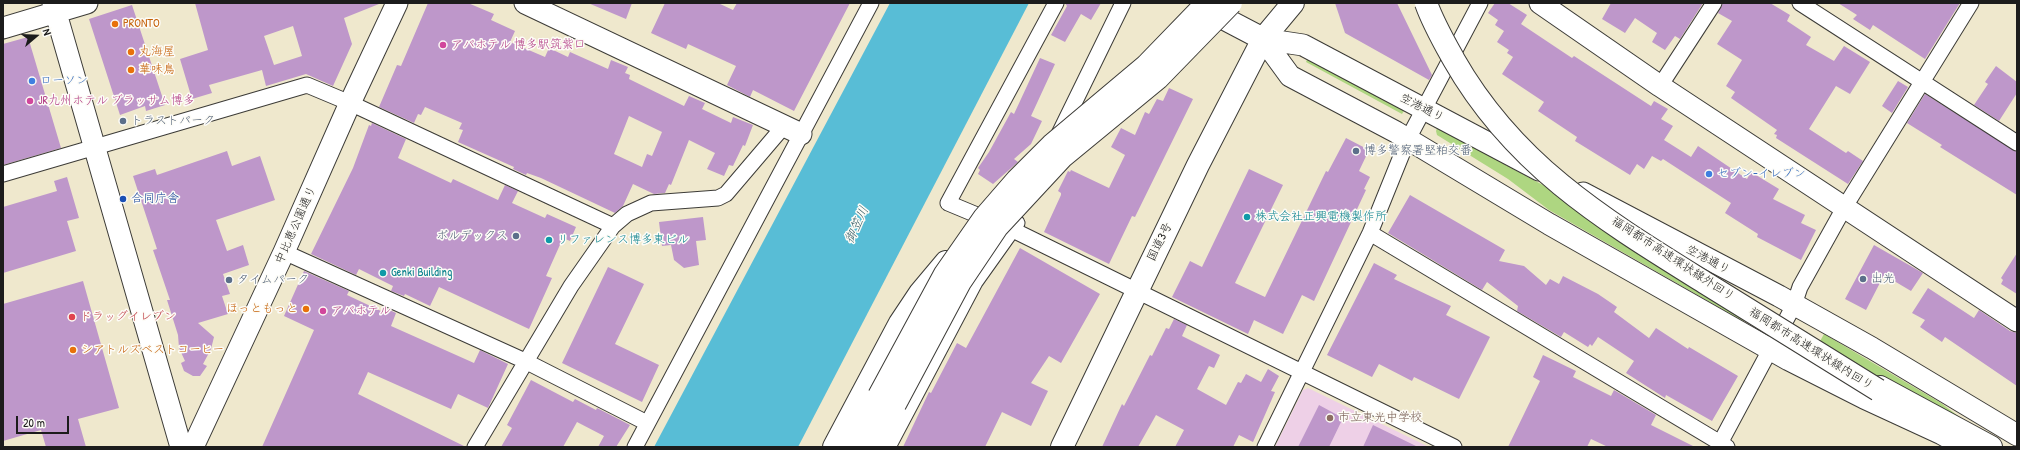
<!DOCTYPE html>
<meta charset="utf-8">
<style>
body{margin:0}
#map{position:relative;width:2020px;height:450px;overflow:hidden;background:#efe8cd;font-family:"Patrick Hand",sans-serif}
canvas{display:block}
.frame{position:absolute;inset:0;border:4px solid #1c1c1c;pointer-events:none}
.north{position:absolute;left:16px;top:16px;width:40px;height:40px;-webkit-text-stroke:3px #fdfcf7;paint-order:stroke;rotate:71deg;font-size:11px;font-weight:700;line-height:16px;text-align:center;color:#1c1c1c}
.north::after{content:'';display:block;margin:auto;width:14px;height:18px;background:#1c1c1c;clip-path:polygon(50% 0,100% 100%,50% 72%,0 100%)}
.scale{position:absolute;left:16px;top:416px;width:53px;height:18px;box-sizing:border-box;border:2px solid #1c1c1c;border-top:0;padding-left:5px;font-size:12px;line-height:14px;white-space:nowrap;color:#1c1c1c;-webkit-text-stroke:3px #fdfcf7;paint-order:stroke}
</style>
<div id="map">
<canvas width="2020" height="450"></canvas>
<div class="frame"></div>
<div class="north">N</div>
<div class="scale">20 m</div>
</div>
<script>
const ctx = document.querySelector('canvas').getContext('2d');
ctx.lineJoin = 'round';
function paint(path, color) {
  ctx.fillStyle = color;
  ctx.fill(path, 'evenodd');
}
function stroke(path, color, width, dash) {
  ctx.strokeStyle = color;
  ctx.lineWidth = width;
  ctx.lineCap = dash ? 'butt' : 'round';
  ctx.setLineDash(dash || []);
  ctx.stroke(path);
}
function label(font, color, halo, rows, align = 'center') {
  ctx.font = font + ' "Patrick Hand","Klee One",sans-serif';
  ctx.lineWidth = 3;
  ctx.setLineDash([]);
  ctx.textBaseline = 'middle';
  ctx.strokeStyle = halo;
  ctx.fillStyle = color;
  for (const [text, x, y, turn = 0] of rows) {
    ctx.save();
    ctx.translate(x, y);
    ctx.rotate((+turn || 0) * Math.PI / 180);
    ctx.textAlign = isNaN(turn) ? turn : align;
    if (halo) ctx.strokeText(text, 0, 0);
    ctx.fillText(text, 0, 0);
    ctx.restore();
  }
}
const built = new Path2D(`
 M1308 388 1429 447H1275L1303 390Z`);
const green = new Path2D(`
 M1308 57 1405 109 1402 114 1306 62Z
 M1437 128H1440L1513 169 1627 230 1751 304 1743 321 1549 210 1508 179 1437 135 1436 131Z
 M1824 334 1941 403 1978 431 2004 447H1987L1814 352Z`);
const water = new Path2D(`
 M890 3H1029L798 447H654Z`);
const building = new Path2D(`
 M195 3H379V4L344 18 352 44 333 86 306 74 266 86 262 70 209 85 212 93 192 99 180 59 208 50ZM293 26 302 56 274 65 264 36Z
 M428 3H468L494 14 491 20 515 31 510 42 545 57 549 48 568 57 570 52 608 69 611 60 628 67 625 73 630 75 629 79 684 106 689 96 705 103 702 109 731 123 733 117 753 125 745 146 743 145 733 166 729 165 724 176 707 169 715 153 689 140 671 185 669 184 665 193 654 194 633 184 623 206 615 213 541 178 527 173 526 175 513 169 514 167 458 142 463 130 459 129 462 123 425 107 421 115 418 114 414 123 379 107 397 65 401 66ZM629 116 662 132 652 156 647 154 642 167 614 154Z
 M588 3H632L626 19Z
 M665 3H718L733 10 737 3H850L794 111 753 90 750 97 727 85 736 66 688 44 686 49 651 33Z
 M1065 3H1101L1091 20 1081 14 1065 42 1051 35 1067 6Z
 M1335 3H1397L1432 75 1429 80 1345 33Z
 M1495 3H1508L1527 15 1521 24 1572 58 1574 56 1651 106 1654 101 1668 109 1661 119 1673 126 1664 140 1691 157 1698 146 1747 179 1751 172 1779 189 1773 199 1805 215 1801 223 1816 230 1801 260 1757 237 1758 234 1725 213 1731 203 1663 159 1661 161 1652 156 1644 169 1637 164 1630 175 1575 141 1577 137 1538 111 1544 102 1502 74 1513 57 1507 53 1509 50 1497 42 1504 31 1495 25 1498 20 1488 13Z
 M1611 3H1703L1680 39 1675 36 1665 50 1652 42 1657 33 1635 18 1625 33 1602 19Z
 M1723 3H1770L1790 15 1787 21 1811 37 1806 45 1834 61 1844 46 1870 62 1850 94 1836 86 1809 129 1846 153 1848 151 1863 161 1848 184 1776 138 1777 135 1774 134 1777 130 1731 98 1735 92 1726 86 1742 60 1717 44 1732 21 1718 13Z
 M1838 3H1960L1925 59 1873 25 1870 30 1853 19 1857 15Z
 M132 5 165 105 146 111 145 106 120 115 89 19Z
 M28 37 61 148 3 165V44Z
 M1040 58 1055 64 1031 116 1042 121 1031 144 1014 159 1018 162 993 184 978 174 980 170 978 168 989 152 1011 112 1014 114Z
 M1996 66 2017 82V93L1999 121 1974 105 1988 84 1985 82Z
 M1898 81 1908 87 1892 113 1882 106Z
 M1169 88 1193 99 1135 217 1132 216 1109 264 1044 232 1061 195V193L1058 191 1068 171 1070 172 1071 170 1109 188 1125 155 1111 147 1121 128 1135 135 1145 112 1149 114 1157 99 1163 101Z
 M1925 94 2017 152V195L1940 147 1942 145 1907 123Z
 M372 123 406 139 398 158 451 183 453 179 498 200 505 185 518 191 512 203 545 218 547 214 576 227 570 241 563 238 546 276 552 278 529 329 439 287 430 306 405 294 404 296 391 291 393 286 359 269 356 275 311 254 353 168 369 125 371 126Z
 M1346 138 1369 150 1359 171 1370 177 1364 189 1366 190 1314 301 1302 295 1283 334 1254 320 1248 334 1172 297 1190 261 1202 267 1249 169 1283 185 1235 283 1265 297 1326 171 1328 172Z
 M227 151 232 166 260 156 275 200 216 220 227 251 243 245 249 265 223 274 230 294 222 296 228 314 198 323 214 337 211 349 203 364 207 366 200 376H193L184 371 181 363 185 361 179 348 178 335 167 300H170L153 250 157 249 133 176 155 169 157 175Z
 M67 177 79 218 67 221 76 251 3 273V207L57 191 54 181Z
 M1410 195 1505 250 1499 261 1524 266 1546 285 1550 279 1559 284 1563 276 1598 294 1617 307 1614 312 1649 338 1656 328 1688 349 1689 347 1738 376 1712 421 1666 395 1665 398 1626 373 1634 361 1598 337 1592 346 1590 344 1588 347 1564 332 1561 337 1517 311 1518 306 1487 282 1482 290 1388 233Z
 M703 217 706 240 696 241 699 265 684 268 674 260 671 245 662 246 659 222Z
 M1874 245 1923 273 1911 291 1884 275 1866 310 1845 299Z
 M1020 248 1100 294 1061 363 1049 356 1031 383 1048 391 1031 426 1002 412 985 447H903L929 392 931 393 957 343 966 348Z
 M2017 253V294L2001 284 2003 280 2001 278Z
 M1374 263 1397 275 1394 279 1451 306 1446 315 1490 337 1459 399 1414 377 1412 381 1379 364 1372 377 1327 355Z
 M608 267 644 284 615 344 659 365 642 402 562 363Z
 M304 271 349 291 347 295 381 311 383 307 396 313 391 326 474 363 480 350 508 364 488 408 458 394 451 409 368 372 358 394 466 447H262L314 330 284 316Z
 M83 281 119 408 78 419 86 447H46L41 430 3 441V304Z
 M1928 288 1974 318 1979 310 2010 331 2017 333V386L1945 337 1942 342 1920 327 1925 320 1912 313Z
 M1174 319 1187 325 1182 336 1220 355 1214 368 1209 366 1197 389 1226 405 1238 382 1241 383 1246 374 1261 382 1268 369 1279 376 1271 391 1275 392 1253 442 1239 435 1233 447H1175L1184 430 1156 415 1138 447H1102L1122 404 1124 406 1150 355 1152 356 1166 328 1169 329Z
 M1543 355 1576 371 1573 377 1611 396 1614 390 1656 415 1651 425 1695 447H1608L1591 439 1587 447H1508L1540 381 1533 377Z
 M531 380 573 402 575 399 596 410 597 408 630 425 616 447H598L604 436 577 422 563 447H501L512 428 507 425Z
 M1319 405 1343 418 1329 447H1298Z
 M1373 425 1418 447H1363Z`);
const street = new Path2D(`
 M1056 3 948 203 1013 230 1454 447
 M1800 3 2017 143
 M1660 86 1714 3
 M1058 136 1123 3
 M3 174 307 85 350 103 613 226
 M1370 233 1727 447
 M284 252 525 361 647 423
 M475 447 571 286 613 226 627 214 651 203 718 198 726 194 784 126
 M635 447 871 3
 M888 447 975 282 1017 223
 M1265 447 1370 233 1408 139 1480 3
 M1718 447 1794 305 1800 287 1844 208 1971 3`);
const secondary = new Path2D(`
 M53 3 181 447
 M525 3 801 134
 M1540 3 1660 86 2017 321
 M3 28 87 3
 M1263 39 1303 45 1539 170
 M1263 39 1290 76 1396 132 1549 224 1789 360 1864 398 1942 434 1965 447
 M1583 193 1779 296 1872 348 2017 435
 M193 447 284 252 350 103 397 3`);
const highway = new Path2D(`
 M1202 7 1263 39
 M1880 387 1991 447
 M834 447 900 323 920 293 946 262
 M852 447 879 396
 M872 447 895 404
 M1062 447 1198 165 1263 39 1293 3`);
const highwayBridge = new Path2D(`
 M1426 3C1433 23 1444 42 1454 60 1515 167 1606 221 1707 284 1764 319 1821 355 1878 390
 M879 396 945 274 984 218 1017 180 1052 145 1146 66 1207 3
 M895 404 960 282 997 227 1062 157 1158 78 1231 3`);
const markers = [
 [115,24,4,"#e8710a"],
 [443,45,4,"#d1479c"],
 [131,52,4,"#e8710a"],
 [131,70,4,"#e8710a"],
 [32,81,4,"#3f7fe0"],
 [30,101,4,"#d1479c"],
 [123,121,4,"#5c6f8a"],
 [1356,151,4,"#5c6f8a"],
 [1709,174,4,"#3f7fe0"],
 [123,199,4,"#1a4fb4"],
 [1247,217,4,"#0f9aa8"],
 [516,236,4,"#5c6f8a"],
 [549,240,4,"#0f9aa8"],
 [383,273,4,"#0f9aa8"],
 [1863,279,4,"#5c6f8a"],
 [229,280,4,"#5c6f8a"],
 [306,309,4,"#e8710a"],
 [323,311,4,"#d1479c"],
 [72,317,4,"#e0444e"],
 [73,350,4,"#e8710a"],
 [1330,418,4,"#8d6e63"]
];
const foodNames = [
 ["PRONTO",123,24],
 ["丸海屋",139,52],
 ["華味鳥",139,70],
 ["ほっともっと",298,309,"right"],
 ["シアトルズベストコーヒー",81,350]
];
const hotelNames = [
 ["アパホテル 博多駅筑紫口",451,45],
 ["JR九州ホテル ブラッサム博多",38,101],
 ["アパホテル",331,311]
];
const shopNames = [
 ["ローソン",40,81],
 ["セブン-イレブン",1717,174]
];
const streetNames = [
 ["空港通り",1422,108,27],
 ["中比恵公園通り",296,225,-66],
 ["国道3号",1160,242,-64],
 ["福岡都市高速環状線外回り",1673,259,33],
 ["空港通り",1708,260,28],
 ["福岡都市高速環状線内回り",1811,349,32]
];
const serviceNames = [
 ["トラストパーク",131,121],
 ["博多警察署堅粕交番",1364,151],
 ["ボルデックス",508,236,"right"],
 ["出光",1871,279],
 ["タイムパーク",237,280]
];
const transitNames = [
 ["合同庁舎",131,199]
];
const cultureNames = [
 ["株式会社正興電機製作所",1255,217],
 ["リファレンス博多東ビル",557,240],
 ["Genki Building",391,273]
];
const healthNames = [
 ["ドラッグイレブン",80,317]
];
const educationNames = [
 ["市立東光中学校",1338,418]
];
const waterNames = [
 ["御笠川",857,225,-65]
];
paint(built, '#eed0e7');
paint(green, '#aed681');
paint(water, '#58bdd6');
paint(building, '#be97ca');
stroke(street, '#3c3b37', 17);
stroke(secondary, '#3c3b37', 23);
stroke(highway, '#3c3b37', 24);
stroke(street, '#fff', 15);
stroke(secondary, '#fff', 21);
stroke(highway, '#fff', 22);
stroke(highwayBridge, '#3c3b37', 24, []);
stroke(highwayBridge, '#fff', 22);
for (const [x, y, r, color] of markers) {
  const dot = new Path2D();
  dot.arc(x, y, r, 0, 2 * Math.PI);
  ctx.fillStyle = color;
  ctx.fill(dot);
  stroke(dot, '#fdfcf7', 1.5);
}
label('12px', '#c56008', '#fdfcf7', foodNames, 'left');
label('12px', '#b23c85', '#fdfcf7', hotelNames, 'left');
label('12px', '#366cbe', '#fdfcf7', shopNames, 'left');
label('12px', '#1c1c1c', '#fdfcf7', streetNames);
label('12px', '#4e5e75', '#fdfcf7', serviceNames, 'left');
label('12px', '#164399', '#fdfcf7', transitNames, 'left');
label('12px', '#0d838f', '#fdfcf7', cultureNames, 'left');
label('12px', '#be3a42', '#fdfcf7', healthNames, 'left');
label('12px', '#785e54', '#fdfcf7', educationNames, 'left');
label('italic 13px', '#345c66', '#fdfcf7', waterNames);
</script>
